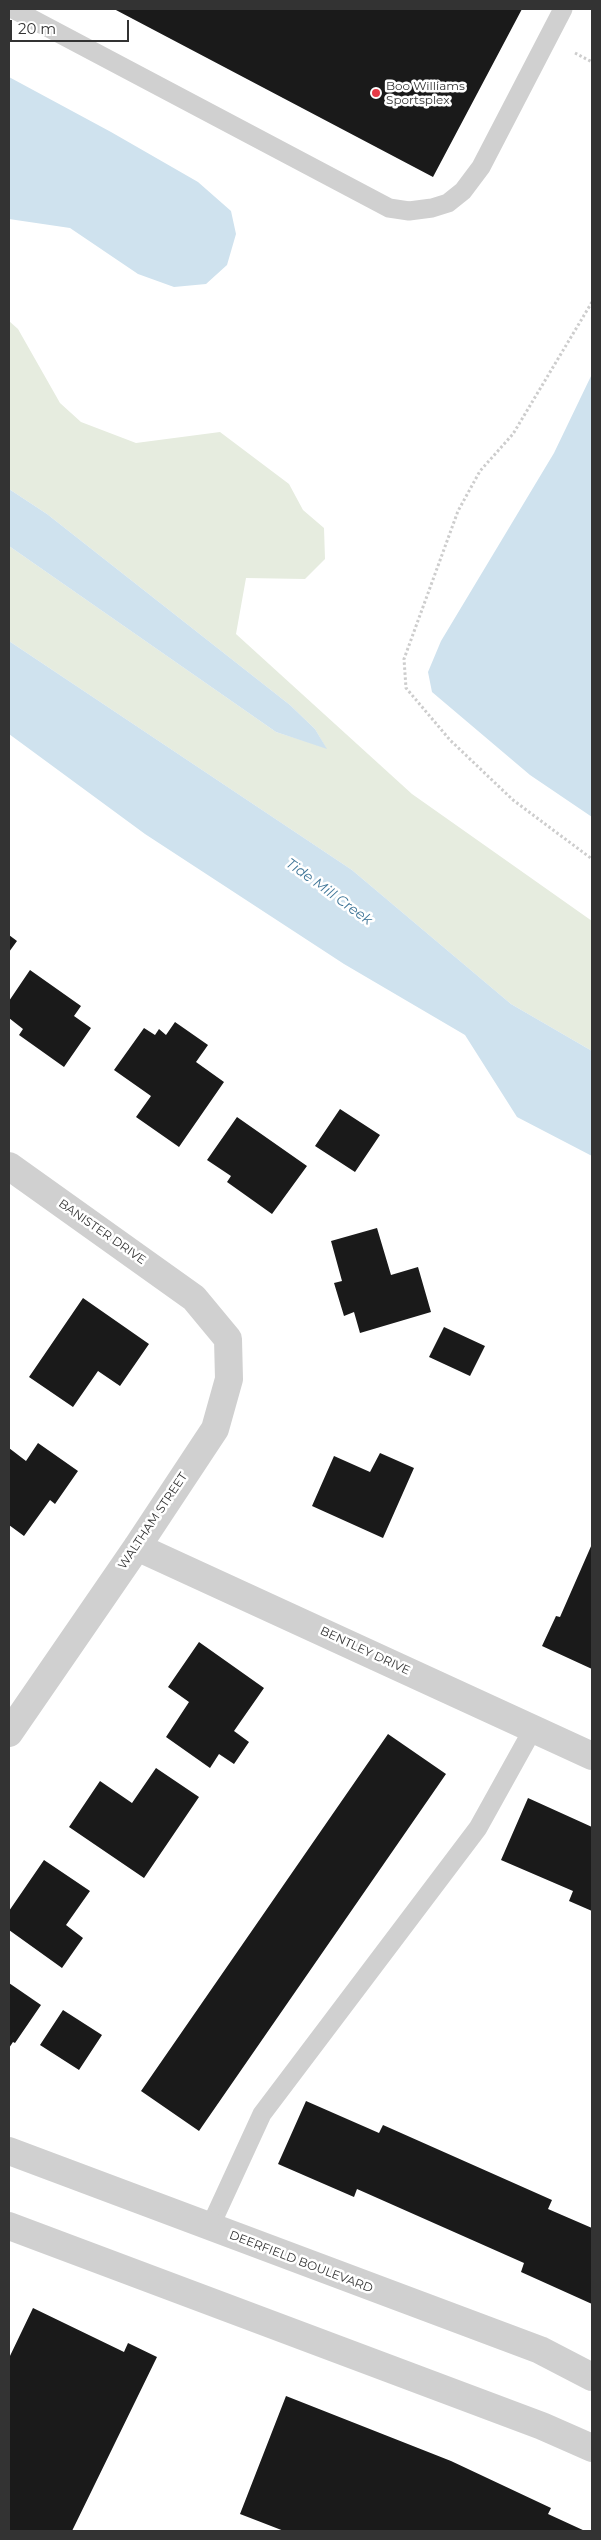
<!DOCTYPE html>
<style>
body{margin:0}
#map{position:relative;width:601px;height:2540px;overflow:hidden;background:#fff;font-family:Montserrat,sans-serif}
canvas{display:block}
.frame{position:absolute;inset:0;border:10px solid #333;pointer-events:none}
.scale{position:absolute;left:10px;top:20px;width:119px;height:22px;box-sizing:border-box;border:2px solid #333;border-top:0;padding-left:6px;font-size:15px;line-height:18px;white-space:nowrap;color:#333;-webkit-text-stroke:4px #fff;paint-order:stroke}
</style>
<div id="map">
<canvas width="601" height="2540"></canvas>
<div class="frame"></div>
<div class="scale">20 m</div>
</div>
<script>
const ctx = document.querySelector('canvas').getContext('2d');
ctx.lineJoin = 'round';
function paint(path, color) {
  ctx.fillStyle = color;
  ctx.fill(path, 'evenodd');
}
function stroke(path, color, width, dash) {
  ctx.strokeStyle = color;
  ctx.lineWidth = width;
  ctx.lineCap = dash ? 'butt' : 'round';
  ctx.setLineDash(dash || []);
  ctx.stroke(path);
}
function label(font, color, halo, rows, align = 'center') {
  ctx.font = font + ' Montserrat,sans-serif';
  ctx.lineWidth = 5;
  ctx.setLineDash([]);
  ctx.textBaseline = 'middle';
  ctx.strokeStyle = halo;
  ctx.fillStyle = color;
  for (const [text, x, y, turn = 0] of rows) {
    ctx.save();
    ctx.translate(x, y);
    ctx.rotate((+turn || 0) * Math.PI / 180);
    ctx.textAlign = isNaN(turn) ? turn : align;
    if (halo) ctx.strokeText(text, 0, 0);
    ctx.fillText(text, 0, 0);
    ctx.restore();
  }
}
const green = new Path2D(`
 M9 321 18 329 60 403 81 422 136 443 220 432 289 484 303 510 324 528 325 559 305 579 246 578 236 634 412 794 592 921V1051L511 1004 352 870 9 641V546L276 732 326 748 315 729 290 705 47 514 9 489Z`);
const water = new Path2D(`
 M9 77 111 132 198 182 231 211 236 234 227 265 206 284 174 287 138 274 70 228 9 219Z
 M592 374V817L530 775 432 692 428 672 441 641 554 453Z
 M9 489 47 514 290 705 315 729 327 749 276 732 9 546Z
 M9 641 352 870 511 1004 592 1051V1156L517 1117 465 1035 344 964 145 834 9 734Z`);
const building = new Path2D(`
 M114 9H522L433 177Z
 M9 935 17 941 9 952Z
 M30 970 81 1006 74 1016 91 1028 64 1067 19 1035 23 1029 9 1018V1001Z
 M175 1022 208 1045 196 1062 224 1082 179 1147 136 1117 151 1096 114 1070 144 1028 155 1035 159 1029 166 1035Z
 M340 1109 380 1135 355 1172 315 1146Z
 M237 1117 307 1166 272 1214 227 1182 231 1176 207 1160Z
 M377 1228 391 1275 418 1267 431 1312 360 1333 354 1312 344 1316 334 1283 342 1281 331 1241Z
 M83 1298 149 1344 120 1386 98 1371 73 1407 29 1377Z
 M444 1327 485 1346 470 1376 429 1357Z
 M38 1443 78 1471 55 1504 50 1500 24 1536 9 1525V1448L26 1461Z
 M380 1453 414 1468 383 1538 312 1506 334 1456 370 1472Z
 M592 1544V1669L542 1646 556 1616 560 1617Z
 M199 1642 264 1688 234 1731 249 1742 234 1764 219 1754 210 1768 166 1737 189 1702 168 1687Z
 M388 1734 446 1774 199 2131 141 2091Z
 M156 1768 199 1797 144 1878 69 1827 100 1781 132 1803Z
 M528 1798 592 1827V1911L569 1901 573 1891 501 1860Z
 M44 1860 90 1891 66 1925 83 1938 62 1968 9 1930V1911Z
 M9 1983 41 2005 15 2043 13 2042 9 2048Z
 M63 2010 102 2035 79 2070 40 2045Z
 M306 2101 379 2133 383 2125 552 2200 548 2209 592 2228V2304L521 2272 524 2263 357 2189 354 2197 278 2164Z
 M33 2308 124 2352 128 2343 157 2357 72 2531H9V2358Z
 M286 2396 451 2461 551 2508 548 2514 585 2531H284L240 2514Z`);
const path = new Path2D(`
 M575 53 592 62
 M592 302 513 434 480 471 458 511 404 659 406 688 450 740 513 800 592 859`);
const lane = new Path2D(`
 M13 9 389 208 409 211 432 208 448 203 463 191 481 167 563 9
 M210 2227 262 2114 478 1828 533 1729`);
const street = new Path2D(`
 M9 1166 194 1298 228 1339 229 1379 215 1429 137 1547 9 1733
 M137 1547 592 1756
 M9 2151 540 2350 592 2377
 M9 2226 542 2426 592 2448`);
const markers = [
 [376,93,5,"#e63946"]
];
const poiNames = [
 ["Boo Williams",386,86],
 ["Sportsplex",386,100]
];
const streetNames = [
 ["BANISTER DRIVE",102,1232,35],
 ["WALTHAM STREET",153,1521,-56],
 ["BENTLEY DRIVE",365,1651,25],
 ["DEERFIELD BOULEVARD",301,2262,21]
];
const waterNames = [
 ["Tide Mill Creek",329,892,36]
];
paint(green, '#e6ecdf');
paint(water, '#cfe2ee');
paint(building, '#1a1a1a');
stroke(path, '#cdcdcd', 3, [2.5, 2.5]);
stroke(lane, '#d0d0d0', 19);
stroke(street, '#d0d0d0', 28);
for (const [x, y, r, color] of markers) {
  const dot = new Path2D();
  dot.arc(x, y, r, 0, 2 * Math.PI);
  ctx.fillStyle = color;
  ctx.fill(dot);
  stroke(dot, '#fff', 2);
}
label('12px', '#333', '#fff', poiNames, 'left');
label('12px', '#333', '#fff', streetNames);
label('italic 14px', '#3f7597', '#fff', waterNames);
</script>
